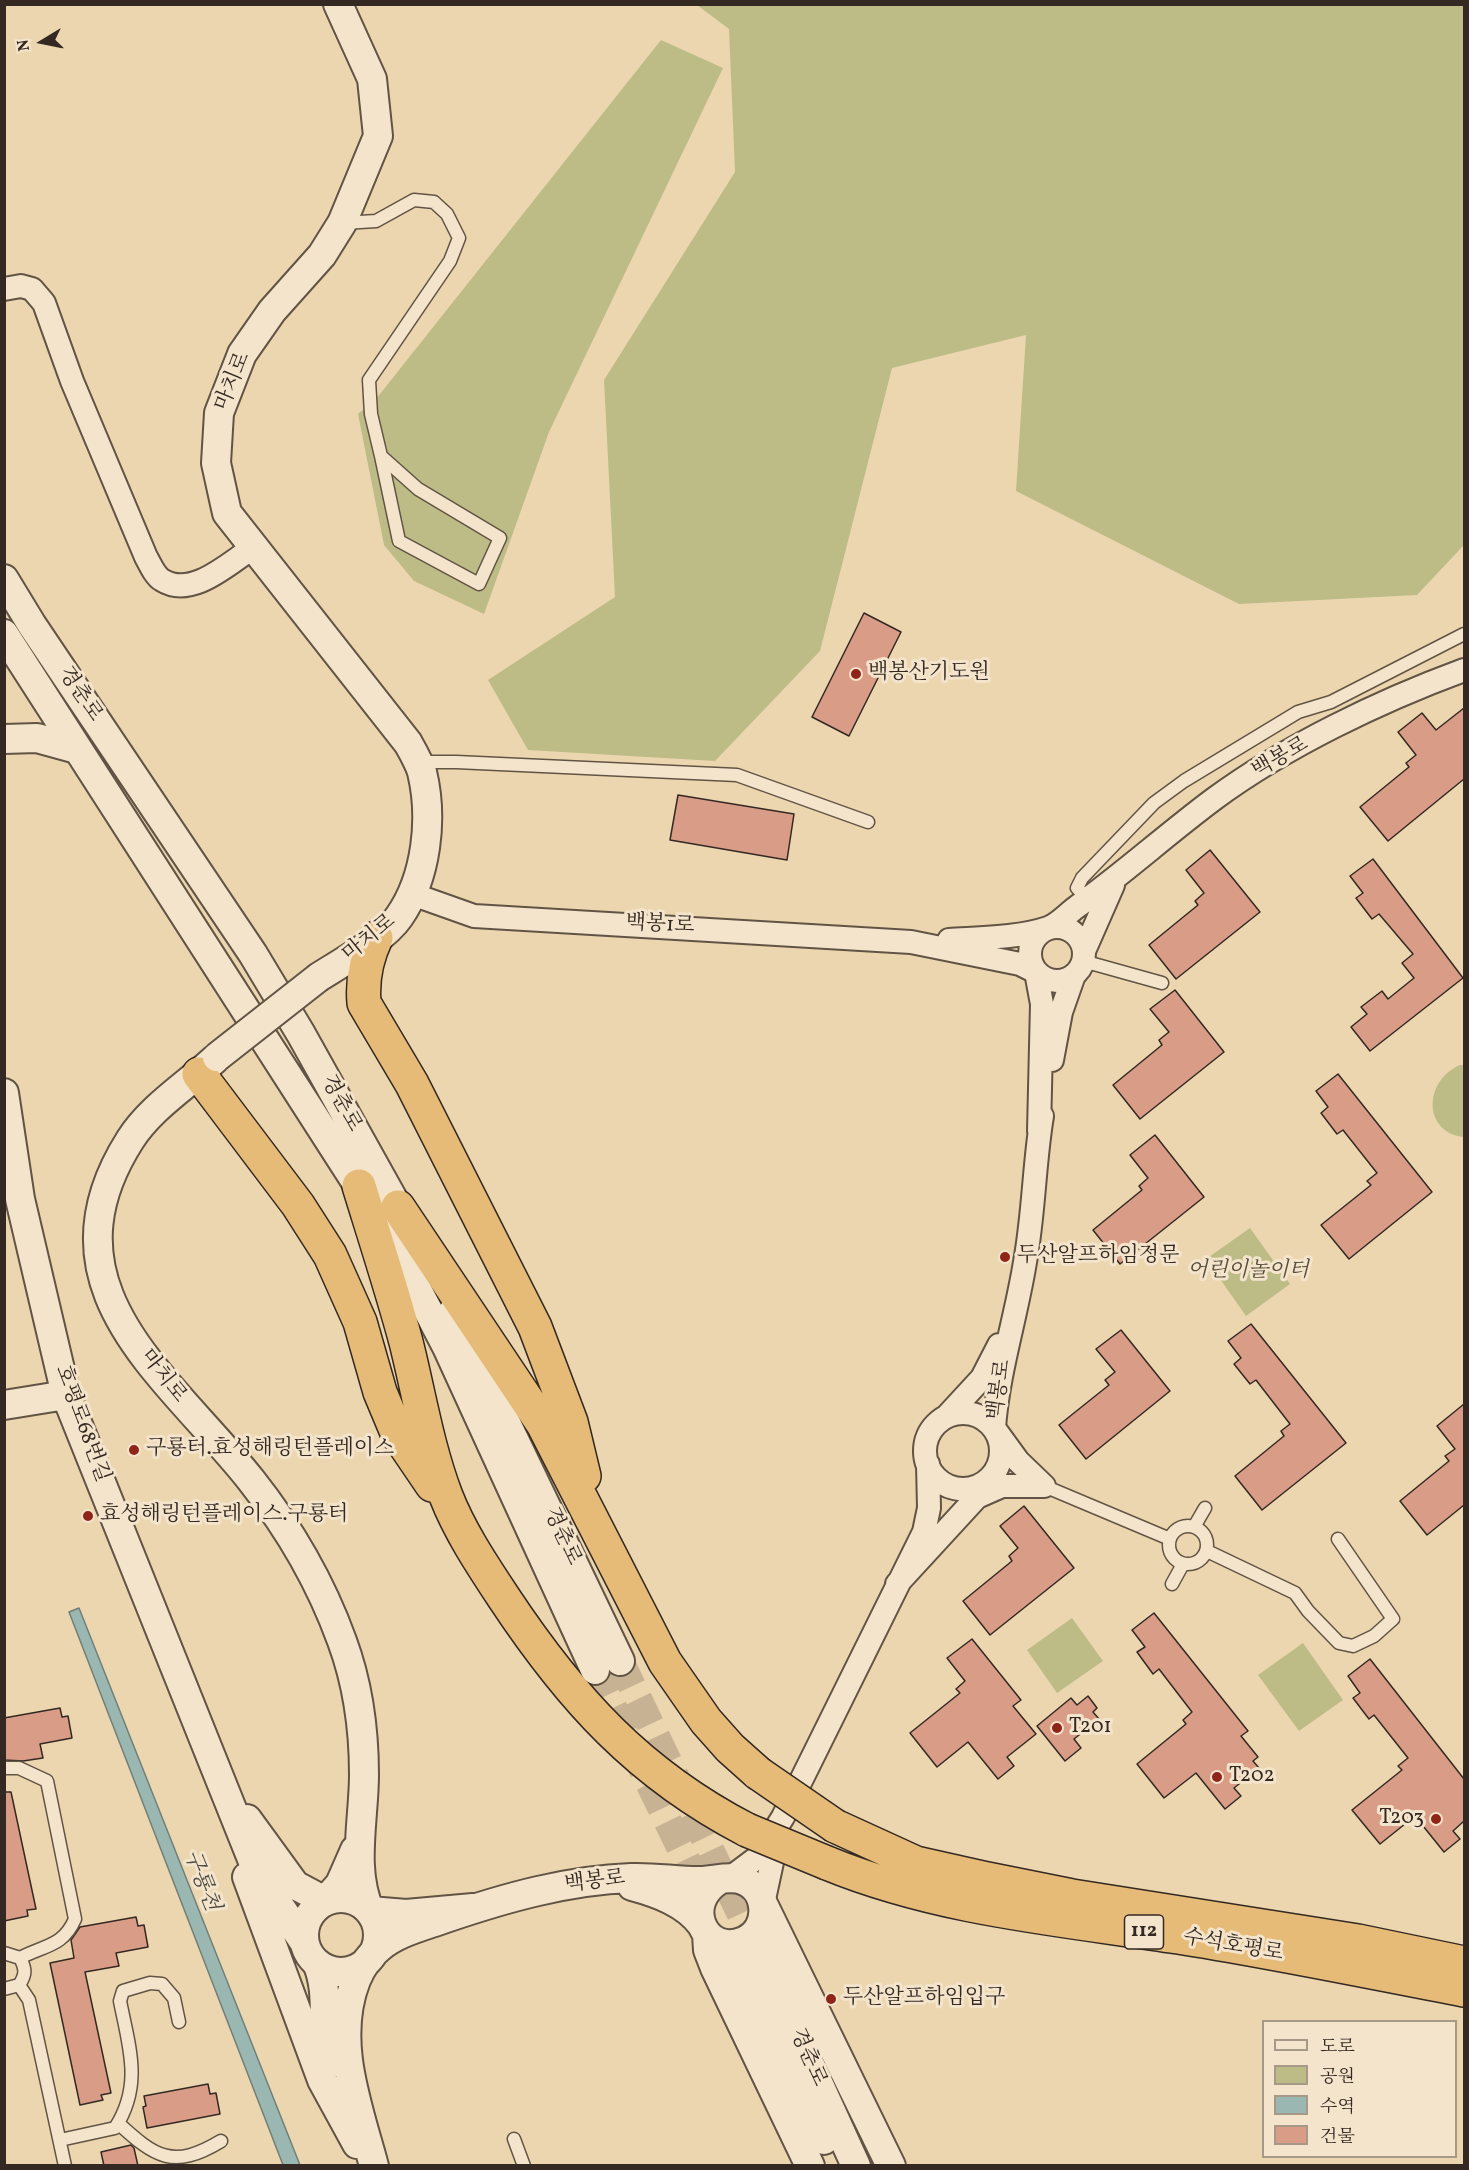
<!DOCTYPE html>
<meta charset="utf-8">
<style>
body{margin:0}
#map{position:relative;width:1469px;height:2170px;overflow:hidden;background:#ecd6af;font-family:Vollkorn,"Noto Serif KR",serif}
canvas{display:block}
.frame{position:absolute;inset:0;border:6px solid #342922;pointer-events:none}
.legend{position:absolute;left:1262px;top:2020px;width:195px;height:138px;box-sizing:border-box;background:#f3e4cb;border:2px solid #a79987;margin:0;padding:8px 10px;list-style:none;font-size:18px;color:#342922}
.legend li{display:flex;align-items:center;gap:12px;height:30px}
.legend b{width:30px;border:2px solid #a79987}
.north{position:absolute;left:12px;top:12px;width:60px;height:60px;-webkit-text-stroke:4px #f3e4cb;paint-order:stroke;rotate:260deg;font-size:16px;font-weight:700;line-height:24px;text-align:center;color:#342922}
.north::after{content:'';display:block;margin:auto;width:21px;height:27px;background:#342922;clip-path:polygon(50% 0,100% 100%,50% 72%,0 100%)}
</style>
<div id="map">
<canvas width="1469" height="2170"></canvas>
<div class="frame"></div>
<ul class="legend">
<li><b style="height:8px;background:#f3e4cb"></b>도로</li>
<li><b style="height:16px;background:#bdbc87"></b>공원</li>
<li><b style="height:16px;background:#9ab8b1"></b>수역</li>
<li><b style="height:16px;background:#d99c87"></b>건물</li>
</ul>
<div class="north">N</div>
</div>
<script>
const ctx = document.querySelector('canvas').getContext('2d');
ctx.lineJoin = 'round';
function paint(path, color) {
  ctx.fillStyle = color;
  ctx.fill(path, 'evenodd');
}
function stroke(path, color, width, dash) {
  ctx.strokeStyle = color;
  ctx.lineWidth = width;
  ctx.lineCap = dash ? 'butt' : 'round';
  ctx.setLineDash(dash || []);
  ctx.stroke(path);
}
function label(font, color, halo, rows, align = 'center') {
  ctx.font = font + ' Vollkorn,"Noto Serif KR",serif';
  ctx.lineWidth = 6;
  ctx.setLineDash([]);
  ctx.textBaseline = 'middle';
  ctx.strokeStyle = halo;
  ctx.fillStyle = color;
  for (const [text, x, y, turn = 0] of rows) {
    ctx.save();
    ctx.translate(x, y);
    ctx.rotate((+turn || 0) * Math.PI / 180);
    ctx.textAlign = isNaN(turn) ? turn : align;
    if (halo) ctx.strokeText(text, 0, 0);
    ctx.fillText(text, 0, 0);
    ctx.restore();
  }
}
const green = new Path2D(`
 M697 5H1464V545L1417 595 1239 604 1016 491 1026 335 892 368 820 651 715 761 528 750 488 680 615 597 604 380 735 172 729 29Z
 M661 40 723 68 549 432 484 614 414 581 384 545 358 414 376 399Z
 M1460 1065H1464V1137C1423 1133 1423 1081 1460 1065Z
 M1250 1228 1290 1284 1246 1316 1206 1259Z
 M1072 1618 1103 1661 1057 1693 1027 1650Z
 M1303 1643 1343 1700 1299 1731 1258 1675Z`);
const water = new Path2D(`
 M79 1608 300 2165H283L69 1612Z`);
const building = new Path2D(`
 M864 613 901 632 849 736 812 717Z
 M1464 708V779L1388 841 1360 807 1409 767 1406 763 1416 755 1398 732 1422 713 1436 730Z
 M678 795 794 814 787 860 670 840Z
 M1210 850 1260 912 1176 979 1149 945 1198 905 1195 901 1204 893 1186 870Z
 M1373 859 1463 978 1370 1051 1351 1027 1367 1014 1361 1007 1382 991 1388 999 1414 978 1402 963 1413 954 1379 914 1372 919 1356 898 1363 893 1350 876Z
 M1175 990 1224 1052 1140 1119 1113 1085 1162 1045 1159 1040 1169 1032 1150 1009Z
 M1338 1074 1432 1192 1349 1259 1321 1225 1371 1185 1367 1181 1377 1173 1343 1130 1337 1134 1321 1113 1328 1107 1316 1091Z
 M1155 1135 1204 1197 1120 1264 1093 1230 1142 1190 1139 1186 1148 1178 1130 1155Z
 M1251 1324 1346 1443 1262 1510 1235 1476 1284 1436 1281 1431 1290 1424 1256 1380 1250 1384 1234 1364 1241 1358 1228 1341Z
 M1121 1330 1170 1391 1086 1459 1059 1425 1109 1385 1105 1380 1115 1372 1096 1349Z
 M1464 1404V1505L1427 1535 1400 1501 1449 1461 1445 1456 1455 1449 1437 1426Z
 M1024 1506 1074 1568 990 1635 963 1601 1012 1561 1009 1556 1018 1548 1000 1526Z
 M1154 1613 1248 1731 1241 1736 1258 1757 1253 1761 1259 1768 1234 1788 1241 1796 1225 1809 1196 1773 1164 1798 1137 1764 1186 1724 1183 1720 1192 1712 1159 1669 1153 1674 1137 1652 1145 1647 1132 1630Z
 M972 1639 1021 1700 1013 1706 1036 1734 1007 1757 1014 1766 998 1779 968 1742 937 1767 910 1733 960 1693 956 1689 965 1681 947 1658Z
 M1370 1659 1464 1779V1821L1453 1831 1460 1839 1444 1852 1415 1816 1380 1844 1352 1810 1402 1770 1398 1766 1408 1758 1374 1715 1369 1719 1353 1698 1360 1693 1348 1676Z
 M1088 1696 1097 1708 1093 1712 1099 1719 1074 1739 1081 1748 1065 1761 1037 1726 1071 1698 1077 1705Z
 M60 1708 62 1717 68 1716 72 1738 40 1744 43 1758 23 1761 4 1760V1718Z
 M4 1792H11L36 1909 27 1910 28 1916 4 1921Z
 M136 1917 138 1926 144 1925 148 1947 116 1953 119 1966 85 1972 111 2093 101 2095 103 2100 80 2105 50 1963 74 1958 71 1940 80 1927Z
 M208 2084 210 2094 216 2093 220 2114 147 2128 143 2107 146 2106 144 2096Z
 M131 2145 134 2148 138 2166H104L101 2152Z`);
const tertiaryTunnel = new Path2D(`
 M620 1661 758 1950
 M595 1670 706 1901`);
const service = new Path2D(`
 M344 223 376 221 414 200 434 202 447 214 459 238 450 261 369 380 371 414 381 456 418 489 500 538 479 584 399 541 381 456
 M419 762H456L737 775 868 822
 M1088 899 1077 888 1082 878 1154 803 1184 781 1298 712 1331 702 1464 634
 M1083 961 1162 983
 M1044 1486 1170 1539
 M1169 1545a19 19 0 1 1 38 0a19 19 0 1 1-38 0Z
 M1194 1527 1205 1508
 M1207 1551 1295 1593 1308 1611 1339 1643 1353 1646 1374 1636 1393 1619 1338 1539
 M1172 1584 1183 1564
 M4 1768H19L47 1781 75 1919C63 1947 44 1945 20 1958
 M4 1953 20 1958C26 1969 26 1975 19 1985L4 1989
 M19 1985 29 2000 65 2166
 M118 2123C155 2157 173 2170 221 2141
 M514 2139 524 2166
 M60 2140 115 2128C143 2085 129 2047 120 2001L123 1991 150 1983 162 1984 174 1998 179 2022`);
const minor = new Path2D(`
 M4 289 21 286 32 289 44 303 72 381 146 557C150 564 155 576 162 580 192 599 229 563 254 547
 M412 894 474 916 911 942 1020 964 1036 972 1042 1004 1039 1131
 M1030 954a27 27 0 1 1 54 0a27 27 0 1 1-54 0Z
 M949 940C979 938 1019 938 1048 928 1059 924 1068 913 1078 906 1124 873 1167 834 1214 799 1286 746 1380 701 1464 670
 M1084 951 1113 885
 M1052 1060 1061 1012 1074 975
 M925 1451a38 38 0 1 1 76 0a38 38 0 1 1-76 0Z
 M946 1417 982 1378 999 1345
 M897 1584 977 1497 1002 1486H1044L1018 1461 994 1428C998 1372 1016 1318 1025 1262 1034 1213 1034 1164 1042 1116
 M730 1878 758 1857 783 1817 924 1532 929 1508 928 1464
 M763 1904 777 1839`);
const tertiary = new Path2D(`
 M4 579 32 625 253 954 301 1034 408 1226
 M4 634 383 1224 447 1347 595 1670
 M4 739 37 738 77 749
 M319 977C341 963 384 939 399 917 427 877 433 818 422 772 419 762 413 752 408 743L227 513 216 463 219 413 242 354 272 311 322 255 342 223 378 136 372 79 338 4
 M215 1059C186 1086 151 1107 130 1140 36 1288 169 1376 251 1480 289 1528 321 1583 342 1641 358 1684 364 1729 364 1775 364 1819 351 1870 370 1911L406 1914 473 1908
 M4 1093 20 1199 66 1395 258 1874 304 1942
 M453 1312 620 1661
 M4 1405 66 1395
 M247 1819 295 1885 325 1901 340 1884 355 1850
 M247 1877 322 2080 357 2144
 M632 1886C658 1893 686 1903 702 1925
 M304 1935a37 37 0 1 1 74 0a37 37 0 1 1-74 0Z
 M763 1904 891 2166
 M707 1934 708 1950 715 1968 810 2166
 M758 1950 856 2166
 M736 1962 824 2140
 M317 1963C331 1995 320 2029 329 2064
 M374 2166C358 2106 332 2041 356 1980 361 1968 370 1955 380 1947 398 1932 424 1926 446 1918 505 1898 568 1880 631 1878 654 1877 676 1881 699 1881 712 1881 727 1876 739 1879 769 1886 772 1929 744 1941 705 1958 680 1904 719 1880`);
const trunk = new Path2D(`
 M376 938C366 959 362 979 364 1003L412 1084 535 1327 571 1422 584 1476
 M199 1074 298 1205 330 1255 360 1322 380 1392 398 1435 432 1485
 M359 1186C375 1238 392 1290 406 1342 419 1394 427 1446 446 1496 460 1532 483 1566 504 1598 571 1699 639 1774 747 1830
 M398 1207 543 1424 665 1662 706 1721 730 1748 758 1773
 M835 1826 916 1863 983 1878 1072 1896 1358 1941 1464 1963
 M827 1863C939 1909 1059 1919 1178 1937 1274 1952 1369 1972 1464 1990`);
const tertiaryBridge = new Path2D(`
 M217 1057 319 977`);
const trunkBridge = new Path2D(`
 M758 1773 835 1826
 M747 1830 827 1863`);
const markers = [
 [856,674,6,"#8f2418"],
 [1005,1257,6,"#8f2418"],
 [134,1450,6,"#8f2418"],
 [88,1516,6,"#8f2418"],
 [1057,1728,6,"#8f2418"],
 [1217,1777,6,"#8f2418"],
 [1436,1819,6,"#8f2418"],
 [831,1999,6,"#8f2418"]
];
const shields = [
 [1144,1932,39]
];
const shieldNames = [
 ["112",1144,1932]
];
const streetNames = [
 ["마치로",234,382,-68],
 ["경춘로",79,695,56],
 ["백봉로",1281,759,-30],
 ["백봉1로",660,926,3],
 ["마치로",370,939,-39],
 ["경춘로",340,1104,61],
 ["마치로",162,1377,52],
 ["백봉로",1001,1390,-82],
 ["호평로68번길",81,1424,70],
 ["경춘로",561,1537,65],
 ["백봉로",595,1883,-7],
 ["수석호평로",1233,1947,10],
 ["경춘로",807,2058,66]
];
const poiNames = [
 ["백봉산기도원",868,674],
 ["두산알프하임정문",1017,1257],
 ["구룡터.효성해링턴플레이스",146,1450],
 ["효성해링턴플레이스.구룡터",100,1516],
 ["T201",1069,1728],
 ["T202",1229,1777],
 ["T203",1424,1819,"right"],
 ["두산알프하임입구",843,1999]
];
const parkNames = [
 ["어린이놀이터",1248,1272]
];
const waterNames = [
 ["구룡천",200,1881,69]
];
paint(green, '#bdbc87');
paint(water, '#9ab8b1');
stroke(water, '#717f78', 1.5);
paint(building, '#d99c87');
stroke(building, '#342922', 1.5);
stroke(tertiaryTunnel, '#c7b393', 28, [28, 14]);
stroke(service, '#625445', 15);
stroke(minor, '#625445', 26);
stroke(tertiary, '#625445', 32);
stroke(trunk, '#342922', 36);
stroke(service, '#f3e4cb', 12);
stroke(minor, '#f3e4cb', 22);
stroke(tertiary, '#f3e4cb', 28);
stroke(trunk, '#e6bb78', 33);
stroke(tertiaryBridge, '#625445', 32, []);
stroke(trunkBridge, '#342922', 36, []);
stroke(tertiaryBridge, '#f3e4cb', 28);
stroke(trunkBridge, '#e6bb78', 33);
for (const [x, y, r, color] of markers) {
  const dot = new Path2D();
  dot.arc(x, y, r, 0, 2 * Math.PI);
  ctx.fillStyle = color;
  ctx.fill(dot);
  stroke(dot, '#f3e4cb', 2);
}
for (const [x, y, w] of shields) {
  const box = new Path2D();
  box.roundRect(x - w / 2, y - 17, w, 34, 4.5);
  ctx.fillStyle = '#f3e4cb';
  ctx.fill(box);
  stroke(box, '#342922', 1.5);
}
label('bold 20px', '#342922', null, shieldNames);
label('21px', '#342922', '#f3e4cb', streetNames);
label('21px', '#342922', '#f3e4cb', poiNames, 'left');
label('italic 21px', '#564e3b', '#f3e4cb', parkNames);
label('italic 22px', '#4e4d46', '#f3e4cb', waterNames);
</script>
